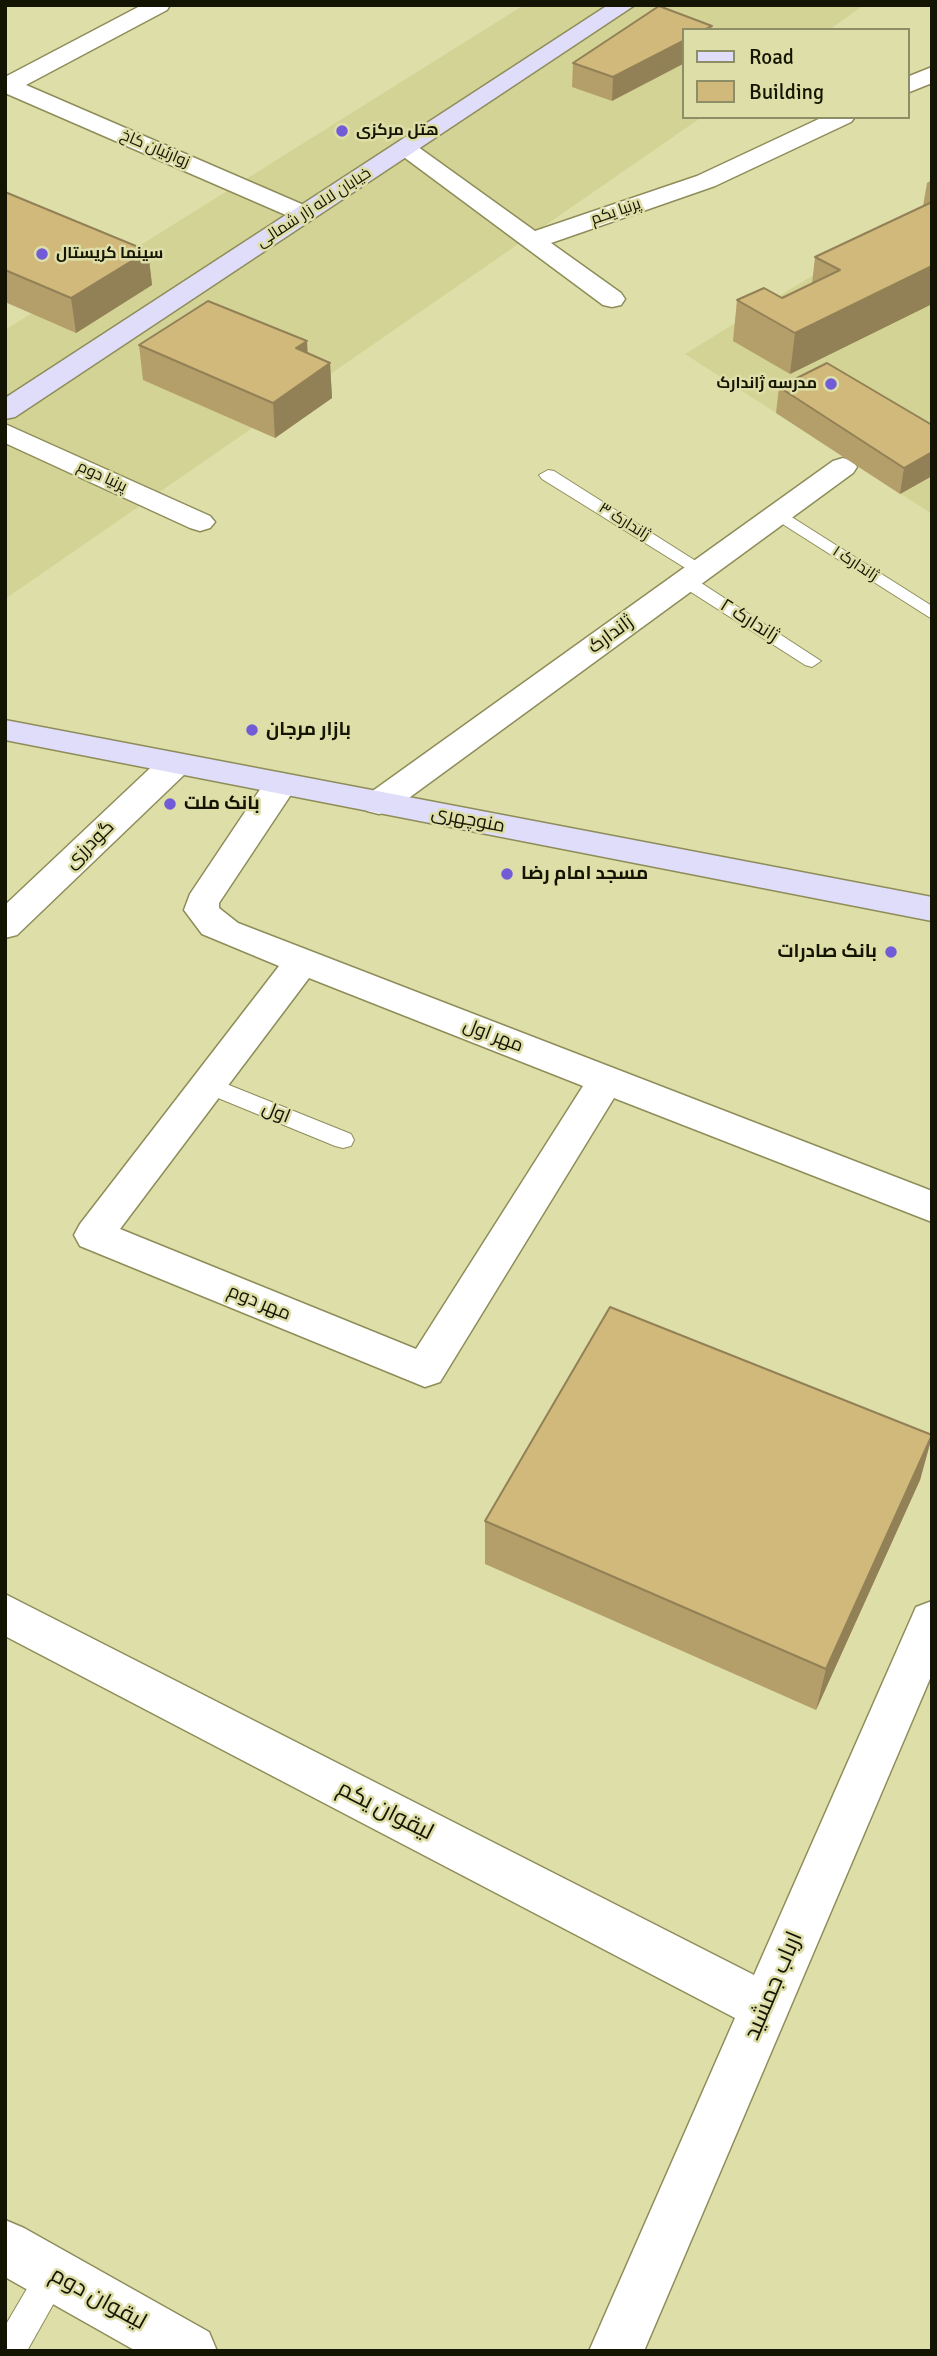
<!DOCTYPE html>
<meta charset="utf-8">
<style>
body{margin:0}
#map{position:relative;width:937px;height:2356px;overflow:hidden;background:#dedea8;font-family:Signika,sans-serif}
canvas{display:block}
.frame{position:absolute;inset:0;border:7px solid #141402;pointer-events:none}
.legend{position:absolute;left:682px;top:28px;width:228px;height:91px;box-sizing:border-box;background:#dedea8;border:2px solid #8d8d66;margin:0;padding:9px 12px;list-style:none;font-size:21px;color:#141402}
.legend li{display:flex;align-items:center;gap:14px;height:35px}
.legend b{width:35px;border:2px solid #8d8d66}
</style>
<div id="map">
<canvas width="937" height="2356"></canvas>
<div class="frame"></div>
<ul class="legend">
<li><b style="height:9px;background:#e0ddfa"></b>Road</li>
<li><b style="height:19px;background:#d1b87b"></b>Building</li>
</ul>
</div>
<script>
const ctx = document.querySelector('canvas').getContext('2d');
ctx.lineJoin = 'round';
function paint(path, color) {
  ctx.fillStyle = color;
  ctx.fill(path, 'evenodd');
}
function stroke(path, color, width, dash) {
  ctx.strokeStyle = color;
  ctx.lineWidth = width;
  ctx.lineCap = dash ? 'butt' : 'round';
  ctx.setLineDash(dash || []);
  ctx.stroke(path);
}
function label(font, color, halo, rows, align = 'center') {
  ctx.font = font + ' Signika,Cairo,sans-serif';
  ctx.lineWidth = 5;
  ctx.setLineDash([]);
  ctx.textBaseline = 'middle';
  ctx.strokeStyle = halo;
  ctx.fillStyle = color;
  for (const [text, x, y, turn = 0] of rows) {
    ctx.save();
    ctx.translate(x, y);
    ctx.rotate((+turn || 0) * Math.PI / 180);
    ctx.textAlign = isNaN(turn) ? turn : align;
    if (halo) ctx.strokeText(text, 0, 0);
    ctx.fillText(text, 0, 0);
    ctx.restore();
  }
}
const built = new Path2D(`
 M524 5H864L829 30H683V117H702L5 599V330Z
 M932 202V514L685 354Z`);
const lane = new Path2D(`
 M548 470 554 471 710 570 707 574H695L542 479 539 475Z
 M779 509 932 606V619L773 518 770 514Z
 M686 576 692 577 821 661 812 667 805 665 680 585 677 581 680 577Z
 M209 1077 351 1134 354 1140 351 1146 343 1148 335 1146 201 1091 198 1085 201 1079Z
 M53 2258 64 2263 69 2274 64 2285 27 2351H5V2326L42 2263Z`);
const street = new Path2D(`
 M142 5H170L167 10 26 85 313 209 317 214 313 219 304 222 295 219 5 93V77Z
 M932 67V83L907 93V77Z
 M823 117H855L851 122 715 186 551 243 621 293 625 299 621 305 612 307 603 305 393 149 396 144 405 142 414 144 535 231 697 176Z
 M5 424 210 516 215 522 210 528 200 531 190 528 5 443Z
 M843 458 853 461 857 467 853 473 391 811 379 814 367 811 362 803 367 795 833 461Z
 M175 753 187 756 191 764 187 772 17 935 5 938V905L163 756Z
 M281 773 293 776 298 784 219 903V908L238 923 932 1191V1222L614 1098 440 1382 425 1387 80 1246 74 1235 80 1224 279 966 202 934 184 910 190 894 269 776ZM309 978 583 1086 416 1349 120 1229Z
 M5 1594 754 1975 916 1607 932 1601V1674L644 2351H589L735 2018 5 1636Z
 M5 2220 24 2228 209 2332 217 2351H136L5 2277Z`);
const secondary = new Path2D(`
 M608 5H635L15 417 5 419V398Z
 M5 720 932 897V921L5 740Z`);
const wall = new Path2D(`
 M659 6 612 101 572 87 573 63Z
 M932 180V304L790 374 733 341 737 300 782 298 812 284 815 257 923 206 927 183Z
 M5 192 148 251 152 285 76 333 5 302Z
 M307 341V353L330 363 332 398 275 438 143 380 139 345Z
 M779 387 932 425V476L900 494 776 413Z
 M932 1437 920 1480 816 1710 485 1564V1521Z`);
const shadedWall = new Path2D(`
 M683 41V64L612 101 613 77Z
 M148 251 152 285 76 333 71 298Z
 M932 266V304L790 374 795 333Z
 M307 341 309 376 296 348Z
 M330 363 332 398 275 438 273 403Z
 M932 452V476L900 494 904 468Z
 M932 1436 920 1480 816 1710 826 1669Z`);
const building = new Path2D(`
 M659 6 712 26 704 30H683V41L613 77 573 63Z
 M5 192 148 251 71 298 5 270Z
 M932 202V266L795 333 737 300 764 288 782 298 840 270 815 257Z
 M208 301 307 341 296 348 330 363 273 403 139 345Z
 M827 363 932 425V452L904 468 779 387Z
 M610 1307 932 1435 826 1669 485 1521Z`);
const markers = [
 [342,131,7,"#725bd6"],
 [42,254,7,"#725bd6"],
 [831,384,7,"#725bd6"],
 [252,730,7,"#725bd6"],
 [170,804,7,"#725bd6"],
 [507,874,7,"#725bd6"],
 [891,952,7,"#725bd6"]
];
const farPoinames = [
 ["هتل مرکزی",356,131],
 ["سینما کریستال",56,254],
 ["مدرسه ژاندارک",817,384,"right"]
];
const farStreetnames = [
 ["زوارئیان کاخ",155,149,23],
 ["خیابان لاله زار شمالی",314,208,-33],
 ["پرنیا یکم",616,212,-19],
 ["پرنیا دوم",102,477,25],
 ["ژاندارک ۳",624,522,32],
 ["ژاندارک ۱",855,564,33]
];
const streetNames = [
 ["ژاندارک ۲",749,621,32],
 ["ژاندارک",611,635,-36],
 ["منوچهری",468,820,11],
 ["گودرزی",90,845,-44],
 ["مهر اول",493,1036,21],
 ["اول",276,1113,22],
 ["مهر دوم",259,1303,22]
];
const poiNames = [
 ["بازار مرجان",266,730],
 ["بانک ملت",184,804],
 ["مسجد امام رضا",521,874],
 ["بانک صادرات",877,952,"right"]
];
const nearStreetnames = [
 ["لیقوان یکم",385,1811,27],
 ["ارباب جمشید",774,1986,-67],
 ["لیقوان دوم",98,2299,29]
];
paint(built, '#d4d396');
stroke(lane, '#8e8d5a', 2);
stroke(street, '#8e8d5a', 3);
stroke(secondary, '#8e8d5a', 3);
paint(lane, '#fff');
paint(street, '#fff');
paint(secondary, '#e0ddfa');
paint(wall, '#b49e6a');
paint(shadedWall, '#928156');
paint(building, '#d1b87b');
stroke(building, '#928156', 2);
for (const [x, y, r, color] of markers) {
  const dot = new Path2D();
  dot.arc(x, y, r, 0, 2 * Math.PI);
  ctx.fillStyle = color;
  ctx.fill(dot);
  stroke(dot, '#dedea8', 2.5);
}
label('bold 16px', '#141402', '#dedea8', farPoinames, 'left');
label('16px', '#141402', '#dedea8', farStreetnames);
label('19px', '#141402', '#dedea8', streetNames);
label('bold 19px', '#141402', '#dedea8', poiNames, 'left');
label('23px', '#141402', '#dedea8', nearStreetnames);
</script>
